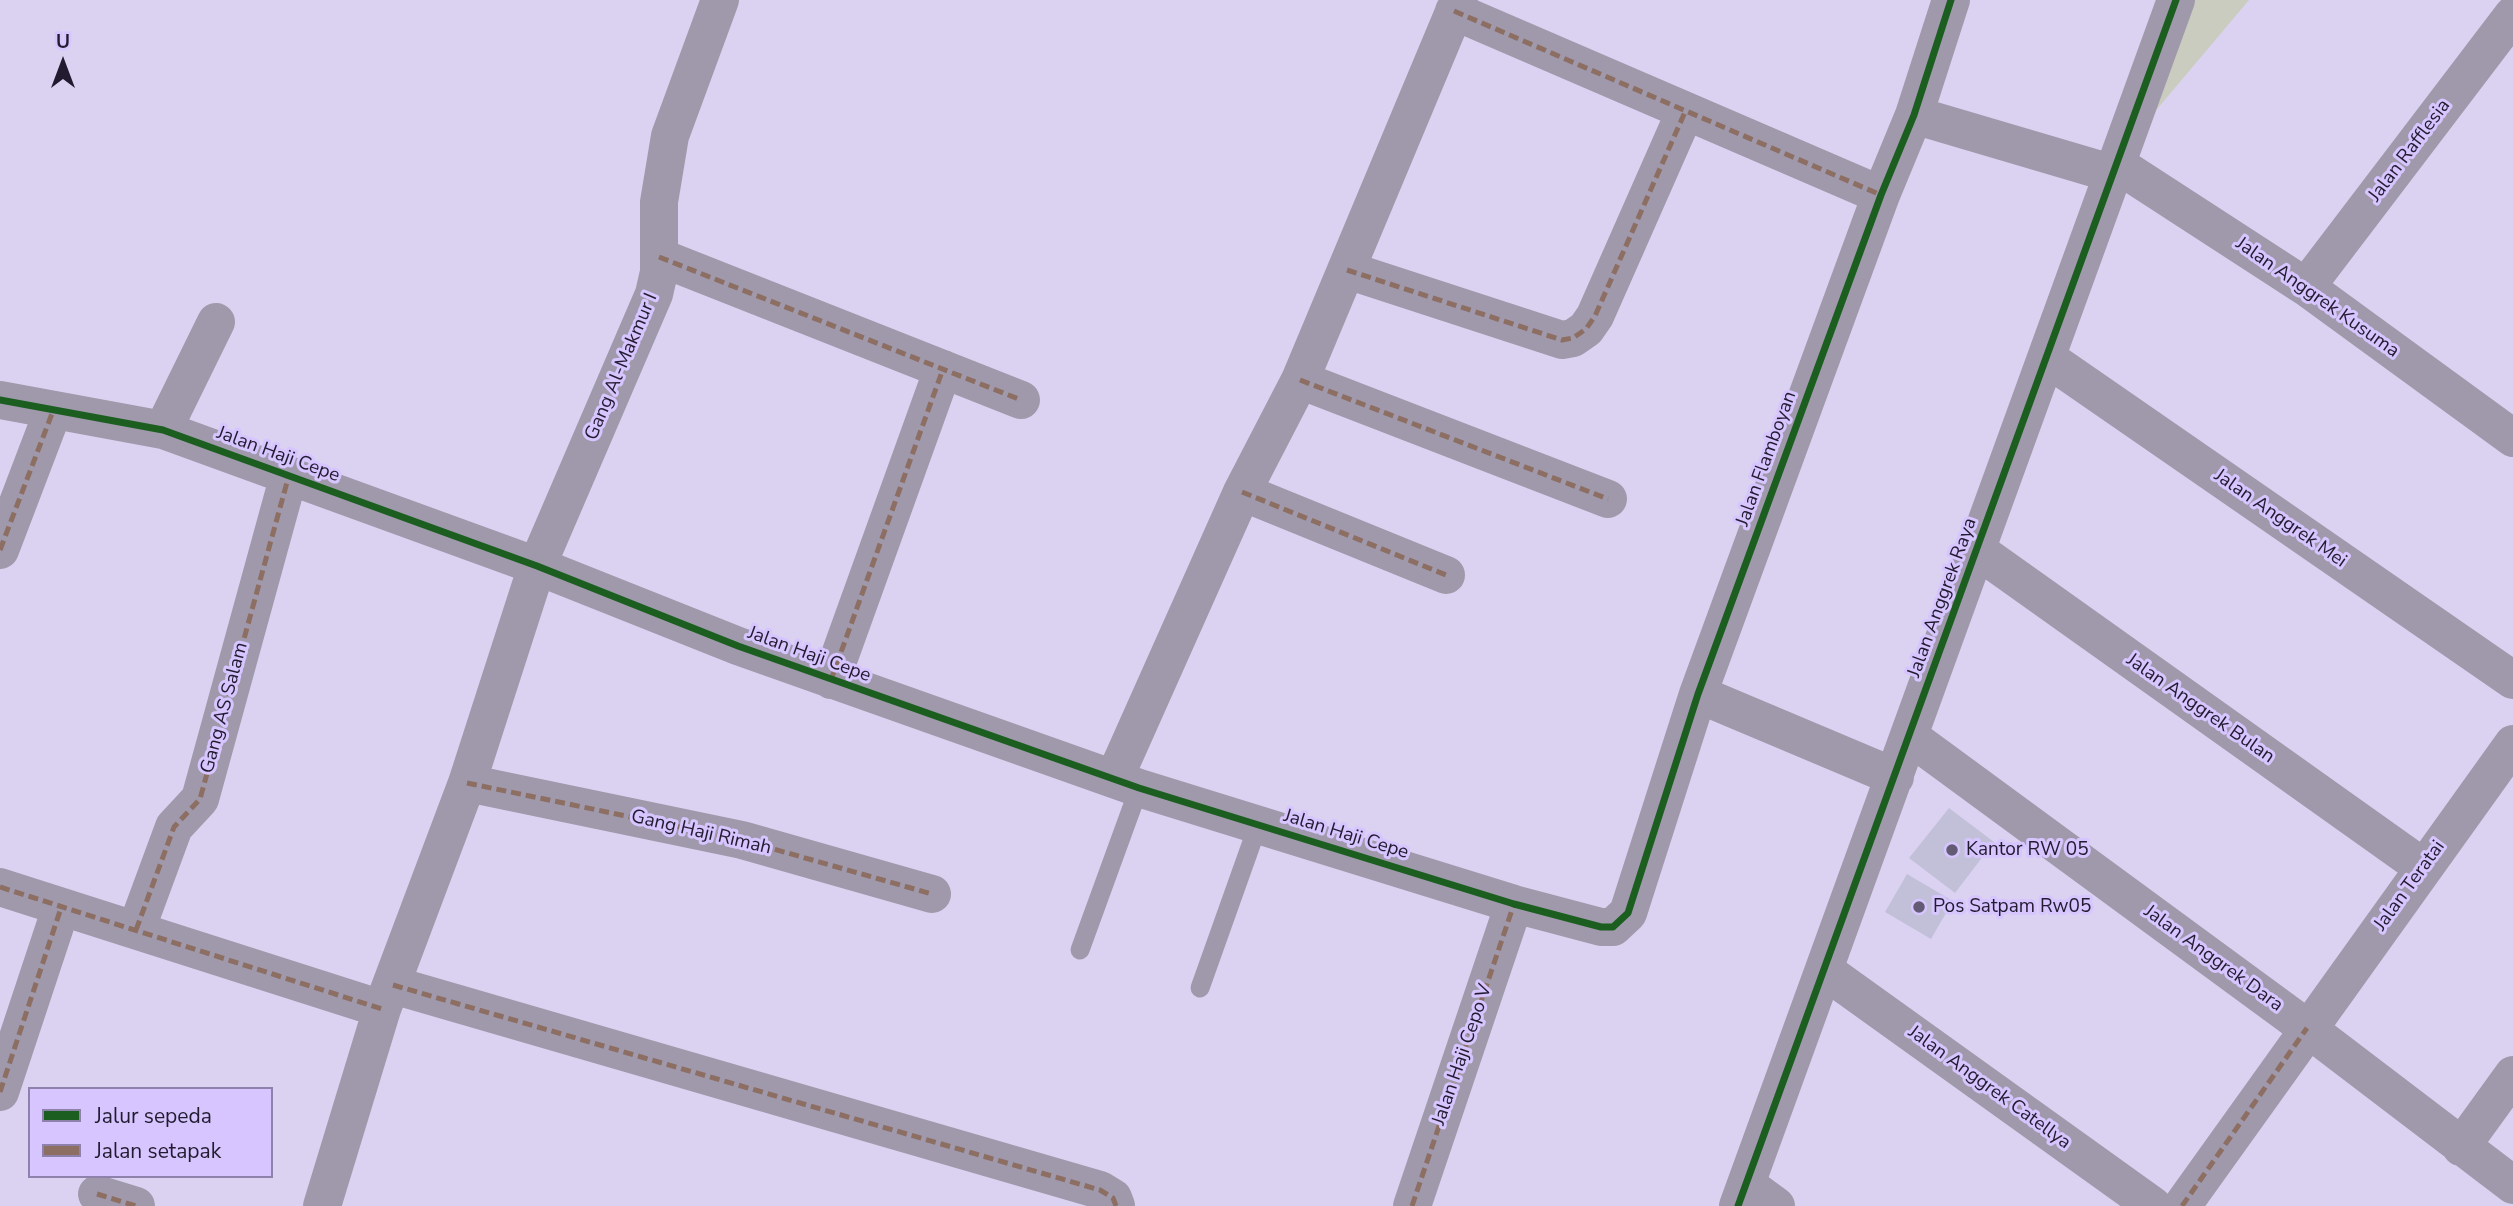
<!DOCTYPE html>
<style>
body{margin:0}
#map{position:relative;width:2513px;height:1206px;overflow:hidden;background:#dbd2f1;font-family:"Nunito Sans",sans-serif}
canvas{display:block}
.legend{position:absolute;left:28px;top:1087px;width:245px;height:91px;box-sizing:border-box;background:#d6c5fe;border:2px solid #8e81ac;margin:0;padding:9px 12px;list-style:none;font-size:21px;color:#221b30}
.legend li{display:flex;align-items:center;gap:14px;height:35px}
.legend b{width:35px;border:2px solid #8e81ac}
.north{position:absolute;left:28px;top:28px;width:70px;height:70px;-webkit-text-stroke:5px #d6c5fe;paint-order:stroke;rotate:0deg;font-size:19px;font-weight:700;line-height:28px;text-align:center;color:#221b30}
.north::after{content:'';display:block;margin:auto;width:24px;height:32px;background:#221b30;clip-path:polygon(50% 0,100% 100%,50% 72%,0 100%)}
</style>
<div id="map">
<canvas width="2513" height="1206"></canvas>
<ul class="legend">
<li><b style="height:9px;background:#1b5e20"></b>Jalur sepeda</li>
<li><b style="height:9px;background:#8d6e63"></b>Jalan setapak</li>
</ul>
<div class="north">U</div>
</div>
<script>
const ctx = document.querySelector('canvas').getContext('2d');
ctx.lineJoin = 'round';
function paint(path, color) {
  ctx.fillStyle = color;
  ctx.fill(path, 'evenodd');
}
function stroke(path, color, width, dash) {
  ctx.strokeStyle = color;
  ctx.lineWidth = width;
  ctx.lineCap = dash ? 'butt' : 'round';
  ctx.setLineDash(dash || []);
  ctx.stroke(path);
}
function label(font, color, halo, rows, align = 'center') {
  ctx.font = font + ' "Nunito Sans",sans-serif';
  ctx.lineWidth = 6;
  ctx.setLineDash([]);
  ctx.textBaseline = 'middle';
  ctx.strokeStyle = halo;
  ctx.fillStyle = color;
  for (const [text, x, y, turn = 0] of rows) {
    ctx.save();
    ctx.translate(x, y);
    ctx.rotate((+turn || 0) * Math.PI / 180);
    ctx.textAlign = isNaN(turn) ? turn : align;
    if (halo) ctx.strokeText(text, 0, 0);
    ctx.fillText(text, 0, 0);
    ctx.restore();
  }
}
const green = new Path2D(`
 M2181 0H2249L2126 146Z`);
const building = new Path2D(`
 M1949 808 1994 842 1955 893 1909 858Z
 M1907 874 1953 901 1931 939 1885 912Z`);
const service = new Path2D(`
 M1080 950 1139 788
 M1200 988 1258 825`);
const minor = new Path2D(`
 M1454 11 1881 195
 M1914 115 2114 174
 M2118 165 2306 287 2513 438
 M659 257 1021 400
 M1347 270 1562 340 1573 338 1586 329 1595 316 1685 112
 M2306 287 2513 15
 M2047 358 2513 680
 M1300 380 1608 499
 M0 400 163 430 537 566 738 646 1139 788 1514 904 1601 927H1613L1628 913 1698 694 1881 195 1914 115 1951 0
 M163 430 216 322
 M1242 492 1446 575
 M0 550 53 411
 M1977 550 2424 868
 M831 680 943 369
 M1698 694 1895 777
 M1909 736 2307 1028 2513 1185
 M1114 779 1242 492 1300 380 1459 0
 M467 783 742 840 932 894
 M0 887 382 1009
 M136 930 174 827 200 799 289 475
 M1824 970 2153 1206
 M393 985 1100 1190 1113 1198 1116 1206
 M0 1092 61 908
 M2461 1147 2513 1075
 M1746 1184 1776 1206
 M97 1194 136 1206
 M322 1206 382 1009 467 783 537 566 654 294 659 272V202L670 136 720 0
 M1412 1206 1514 904
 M1738 1206 2176 0
 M2182 1206 2513 744`);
const quiet = new Path2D(`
 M1454 11 1881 195
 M659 257 1021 400
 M1347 270 1562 340 1573 338 1586 329 1595 316 1685 112
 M1300 380 1608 499
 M1242 492 1446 575
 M0 550 53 411
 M831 680 943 369
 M467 783 742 840 932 894
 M0 887 382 1009
 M136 930 174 827 200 799 289 475
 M393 985 1100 1190 1113 1198 1116 1206
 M0 1092 61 908
 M97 1194 136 1206
 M1412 1206 1514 904
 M2182 1206 2307 1028`);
const cycleway = new Path2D(`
 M0 400 163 430 537 566 738 646 1139 788 1514 904 1601 927H1613L1628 913 1698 694 1881 195 1914 115 1951 0
 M1738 1206 2176 0`);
const markers = [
 [1952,850,7,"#635b74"],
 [1919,907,7,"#635b74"]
];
const streetNames = [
 ["Jalan Rafflesia",2410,151,-53],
 ["Jalan Anggrek Kusuma",2317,298,35],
 ["Gang Al-Makmur I",622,367,-67],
 ["Jalan Haji Cepe",278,455,20],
 ["Jalan Flamboyan",1767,459,-70],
 ["Jalan Anggrek Mei",2280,519,35],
 ["Jalan Anggrek Raya",1943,598,-70],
 ["Jalan Haji Cepe",809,655,20],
 ["Gang AS Salam",225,708,-75],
 ["Jalan Anggrek Bulan",2200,709,35],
 ["Gang Haji Rimah",701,833,13],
 ["Jalan Haji Cepe",1346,835,17],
 ["Jalan Teratai",2410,886,-54],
 ["Jalan Anggrek Dara",2213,959,36],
 ["Jalan Haji Cepo V",1463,1055,-71],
 ["Jalan Anggrek Catellya",1989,1088,36]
];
const poiNames = [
 ["Kantor RW 05",1966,850],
 ["Pos Satpam Rw05",1933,907]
];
paint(green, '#caccc0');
paint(building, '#c2c0d9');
stroke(service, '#9f99ab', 19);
stroke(minor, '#9f99ab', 38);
stroke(quiet, '#8d6e63', 5, [10, 5]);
stroke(cycleway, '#1b5e20', 7);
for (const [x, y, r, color] of markers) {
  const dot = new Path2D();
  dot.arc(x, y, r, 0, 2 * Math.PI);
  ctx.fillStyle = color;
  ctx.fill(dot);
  stroke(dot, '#d6c5fe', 2.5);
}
label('19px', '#221b30', '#d6c5fe', streetNames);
label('19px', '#221b30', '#d6c5fe', poiNames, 'left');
</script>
